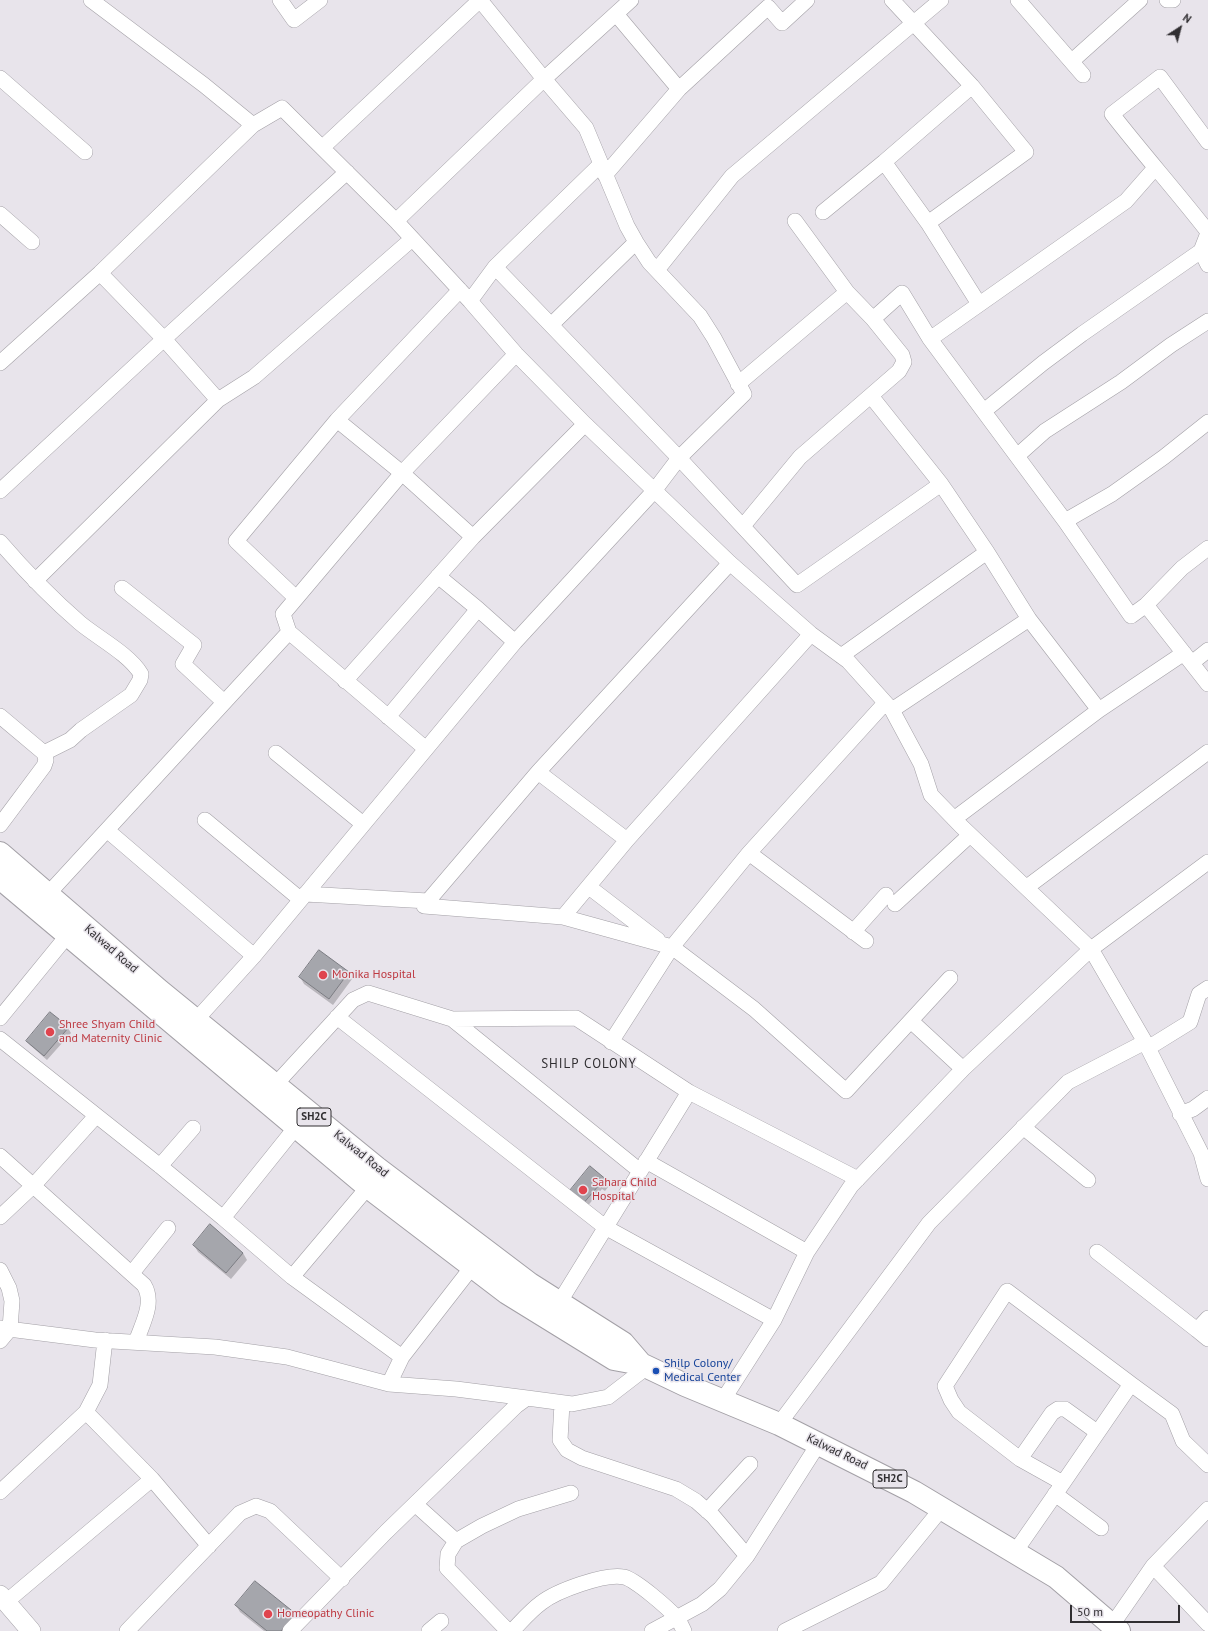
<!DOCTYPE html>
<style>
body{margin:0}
#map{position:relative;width:1208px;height:1631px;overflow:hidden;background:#e8e4eb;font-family:"PT Sans",sans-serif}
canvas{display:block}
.north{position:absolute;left:1160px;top:8px;width:40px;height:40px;-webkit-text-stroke:3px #e8e4eb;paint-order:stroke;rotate:36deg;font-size:11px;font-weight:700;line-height:16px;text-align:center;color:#302e31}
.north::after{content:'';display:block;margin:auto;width:14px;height:18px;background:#302e31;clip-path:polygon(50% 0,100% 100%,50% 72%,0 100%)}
.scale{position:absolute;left:1070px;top:1605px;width:110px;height:18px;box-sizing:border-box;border:2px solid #302e31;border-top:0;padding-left:5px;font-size:12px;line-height:14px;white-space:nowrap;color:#302e31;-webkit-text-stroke:3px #e8e4eb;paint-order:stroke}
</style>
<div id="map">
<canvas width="1208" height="1631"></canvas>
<div class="north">N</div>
<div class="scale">50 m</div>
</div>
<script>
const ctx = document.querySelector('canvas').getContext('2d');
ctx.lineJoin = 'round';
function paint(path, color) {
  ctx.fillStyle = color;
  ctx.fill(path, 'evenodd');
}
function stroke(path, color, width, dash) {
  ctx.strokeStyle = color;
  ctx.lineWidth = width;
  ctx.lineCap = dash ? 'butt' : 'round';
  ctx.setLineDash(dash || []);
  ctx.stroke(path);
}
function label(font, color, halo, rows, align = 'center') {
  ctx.font = font + ' "PT Sans",sans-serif';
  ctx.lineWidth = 3;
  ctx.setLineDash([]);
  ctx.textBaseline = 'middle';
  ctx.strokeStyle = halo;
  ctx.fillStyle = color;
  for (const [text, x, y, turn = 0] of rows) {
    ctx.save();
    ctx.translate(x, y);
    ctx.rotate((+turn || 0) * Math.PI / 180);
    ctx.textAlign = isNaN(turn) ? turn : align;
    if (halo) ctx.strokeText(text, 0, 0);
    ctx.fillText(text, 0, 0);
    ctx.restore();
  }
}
const shadow = new Path2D(`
 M348 972 352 979 333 1005 304 984 300 977Z
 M50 1013 68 1028 71 1033 47 1060 30 1045 27 1041Z
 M607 1181 609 1186 605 1191 602 1189 585 1209 572 1198Z
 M194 1245 243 1253 247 1260 231 1279 198 1252Z
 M236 1605 291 1631H264L240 1612Z`);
const building = new Path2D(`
 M319 950 349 972 329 999 299 977Z
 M50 1012 69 1027 44 1056 26 1041Z
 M590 1166 608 1181 602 1187 599 1185 582 1205 568 1193Z
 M210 1224 243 1253 226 1273 193 1245Z
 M255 1581 296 1614 281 1631H267L235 1605Z`);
const minor = new Path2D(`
 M91 0 204 85 253 125
 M280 0 294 20 320 0
 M892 0 972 86 1026 152 928 223
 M1018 0 1083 75
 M1167 0H1173
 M616 14 679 89
 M1072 61 1140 0
 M0 78 85 152
 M1208 142 1160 77 1112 114C1143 154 1177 192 1208 232
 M323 147 480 0
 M884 162 928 223 979 304
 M605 175 679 89 768 7 782 23 807 0
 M823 212 884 162 972 86
 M0 214 32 242
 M396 221 544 79 631 0
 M1201 251 1208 265
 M495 267 679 458 797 585 941 484
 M657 270 732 176 941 0
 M100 273 164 339 218 400
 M470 301 495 267 601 164
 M873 319 902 293 930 339 1065 521 1131 616 1146 605 1208 684
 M551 325 636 242
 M930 339 1126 201 1155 168
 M0 363 100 273 253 125 282 108 396 221 470 301 516 354 585 424 730 563 811 634 848 661 892 710 921 764 931 795 961 826 1091 949 1145 1042 1201 1153 1208 1179
 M738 384 847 292
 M871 396 941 484 987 552 1029 619 1099 710
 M984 411 1043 363 1082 334 1201 251 1208 233
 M337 420 402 473 473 537
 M1017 456 1045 431 1121 382 1171 345 1208 321
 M0 491 164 339 347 172
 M1065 521 1112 494 1164 457 1208 422
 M743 526 800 457 899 371 904 362 902 355 873 319 847 292 795 221
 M0 542C25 571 51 598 80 623 98 638 129 654 141 674L140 680 131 695 81 730 70 740 44 753
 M438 576 478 609
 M35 581 218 400 254 377 412 239
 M122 588 194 645 183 664 224 702
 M296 598 236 541 337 420 460 290
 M1146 605 1182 568 1208 548
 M841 656 987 552
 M1193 662 1208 650
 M345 681 473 537 585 424
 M892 710 1029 619
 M0 716 44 753 46 760 44 766 0 825
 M388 717 478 609 515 642
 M426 749 289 632 283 614 402 473 516 354
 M276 753 363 824
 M538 772 627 840
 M954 819 1099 710 1184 653
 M205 820 300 899
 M108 831 254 956
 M749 853 866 941
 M589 887 658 940
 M1027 887 1208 752
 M48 894 289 632
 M305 894 428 901 424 906 563 917 672 947 754 1009 846 1091 950 978
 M428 901 538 772 730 563
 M895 904 970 835
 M563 917 627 840 811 634
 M853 932 886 895
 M337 1017 605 1227 774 1320
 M0 1018 67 936
 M452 1019 640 1171
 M196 1020 254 956 515 642 654 491 679 458 744 394 714 338 700 316 649 262 636 242 627 226 586 128 544 79 480 0
 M911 1021 963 1069
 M0 1039 160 1166 223 1218
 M611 1042 672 947 749 853 885 703
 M1148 1048 1190 1022 1199 994 1208 988
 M275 1085 353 1000 368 993 452 1019 576 1018 689 1092 858 1179
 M1180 1114 1193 1109 1208 1098
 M296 1127 223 1218 292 1277 402 1357 389 1384
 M1023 1127 1088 1180
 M0 1156 144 1285C155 1303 142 1324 136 1342
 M646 1161 807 1252
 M160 1166 193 1128
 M0 1217 33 1186 96 1116
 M1097 1252 1197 1330
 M0 1270 9 1288 12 1301 10 1329 0 1341
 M132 1273 168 1228
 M292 1277 368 1187
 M1007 1291 1131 1384 1063 1483 1020 1459 959 1412 951 1400 945 1386Z
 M559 1303 689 1092
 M1208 1318 1197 1330 1208 1339
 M0 1328 95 1340 215 1347 287 1357 389 1384 456 1389 527 1398
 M402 1357 472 1267
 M1131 1384 1172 1414 1183 1441 1208 1465
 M723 1400 774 1320 807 1252 851 1186 963 1069 1091 949 1208 862
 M562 1403 560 1440 567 1450 582 1458 676 1489 696 1501 713 1516 747 1556
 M86 1412 100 1385 105 1340
 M779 1424 929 1223 1068 1082 1145 1042
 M1020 1459 1052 1413 1058 1409H1065L1097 1432
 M0 1492 86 1412 152 1479 209 1546
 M1055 1494 1101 1528
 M415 1504 456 1541
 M707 1511 750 1464
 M1015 1552 1063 1483
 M1153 1566 1208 1624
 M6 1602 152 1479
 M1112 1625 1153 1566 1208 1509
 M127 1631 240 1513 256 1506 270 1511 342 1579
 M290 1631 386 1532 516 1406 527 1398 572 1404 608 1397 647 1367
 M429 1631 441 1621
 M508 1631 447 1568 448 1554 456 1541 482 1526 518 1509 571 1493
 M512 1631C521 1622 530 1611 541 1603 556 1591 605 1573 624 1577 636 1580 668 1608 677 1618 680 1622 682 1627 684 1631
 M652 1631 702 1604 720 1589 747 1556 819 1443
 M785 1631 881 1583 942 1508`);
const tertiary = new Path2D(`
 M0 1595 31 1631`);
const primary = new Path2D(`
 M0 853 160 991 377 1168 530 1284 623 1343 641 1364
 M0 878 368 1187 507 1293 614 1359 641 1364 685 1385 779 1424 914 1492 1056 1577 1119 1631`);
const markers = [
 [323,975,5,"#e0444e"],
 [50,1032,5,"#e0444e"],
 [583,1190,5,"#e0444e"],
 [656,1371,4,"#1a4fb4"],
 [268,1614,5,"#e0444e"]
];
const shields = [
 [314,1117,34],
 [890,1479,34]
];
const shieldNames = [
 ["SH2C",314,1117],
 ["SH2C",890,1479]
];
const streetNames = [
 ["Kalwad Road",111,949,41],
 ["Kalwad Road",361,1154,39],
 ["Kalwad Road",837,1452,26]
];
const healthNames = [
 ["Monika Hospital",332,975],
 ["Shree Shyam Child",59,1025],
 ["and Maternity Clinic",59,1039],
 ["Sahara Child",592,1183],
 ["Hospital",592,1197],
 ["Homeopathy Clinic",277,1614]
];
const transitNames = [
 ["Shilp Colony/",664,1364],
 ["Medical Center",664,1378]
];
const neighbourhoodNames = [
 ["SHILP COLONY",589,1064]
];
paint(shadow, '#0003');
paint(building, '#a5a6ac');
stroke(building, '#7b7c82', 1);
stroke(minor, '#a3a0a6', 16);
stroke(tertiary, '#a3a0a6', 20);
stroke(primary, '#a3a0a6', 24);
stroke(minor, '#fff', 15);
stroke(tertiary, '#fff', 19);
stroke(primary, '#fff', 22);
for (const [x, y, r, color] of markers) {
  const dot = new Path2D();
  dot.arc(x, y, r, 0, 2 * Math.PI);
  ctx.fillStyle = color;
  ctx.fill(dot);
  stroke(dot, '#e8e4eb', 1.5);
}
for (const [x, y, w] of shields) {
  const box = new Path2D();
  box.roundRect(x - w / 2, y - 9, w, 18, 3);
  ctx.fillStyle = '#e8e4eb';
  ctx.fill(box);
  stroke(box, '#302e31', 1);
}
label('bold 11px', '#302e31', null, shieldNames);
label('12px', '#302e31', '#e8e4eb', streetNames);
label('12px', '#be3a42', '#e8e4eb', healthNames, 'left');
label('12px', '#164399', '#e8e4eb', transitNames, 'left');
ctx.letterSpacing = '1px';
label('13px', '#302e31', '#e8e4eb', neighbourhoodNames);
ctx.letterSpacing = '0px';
</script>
